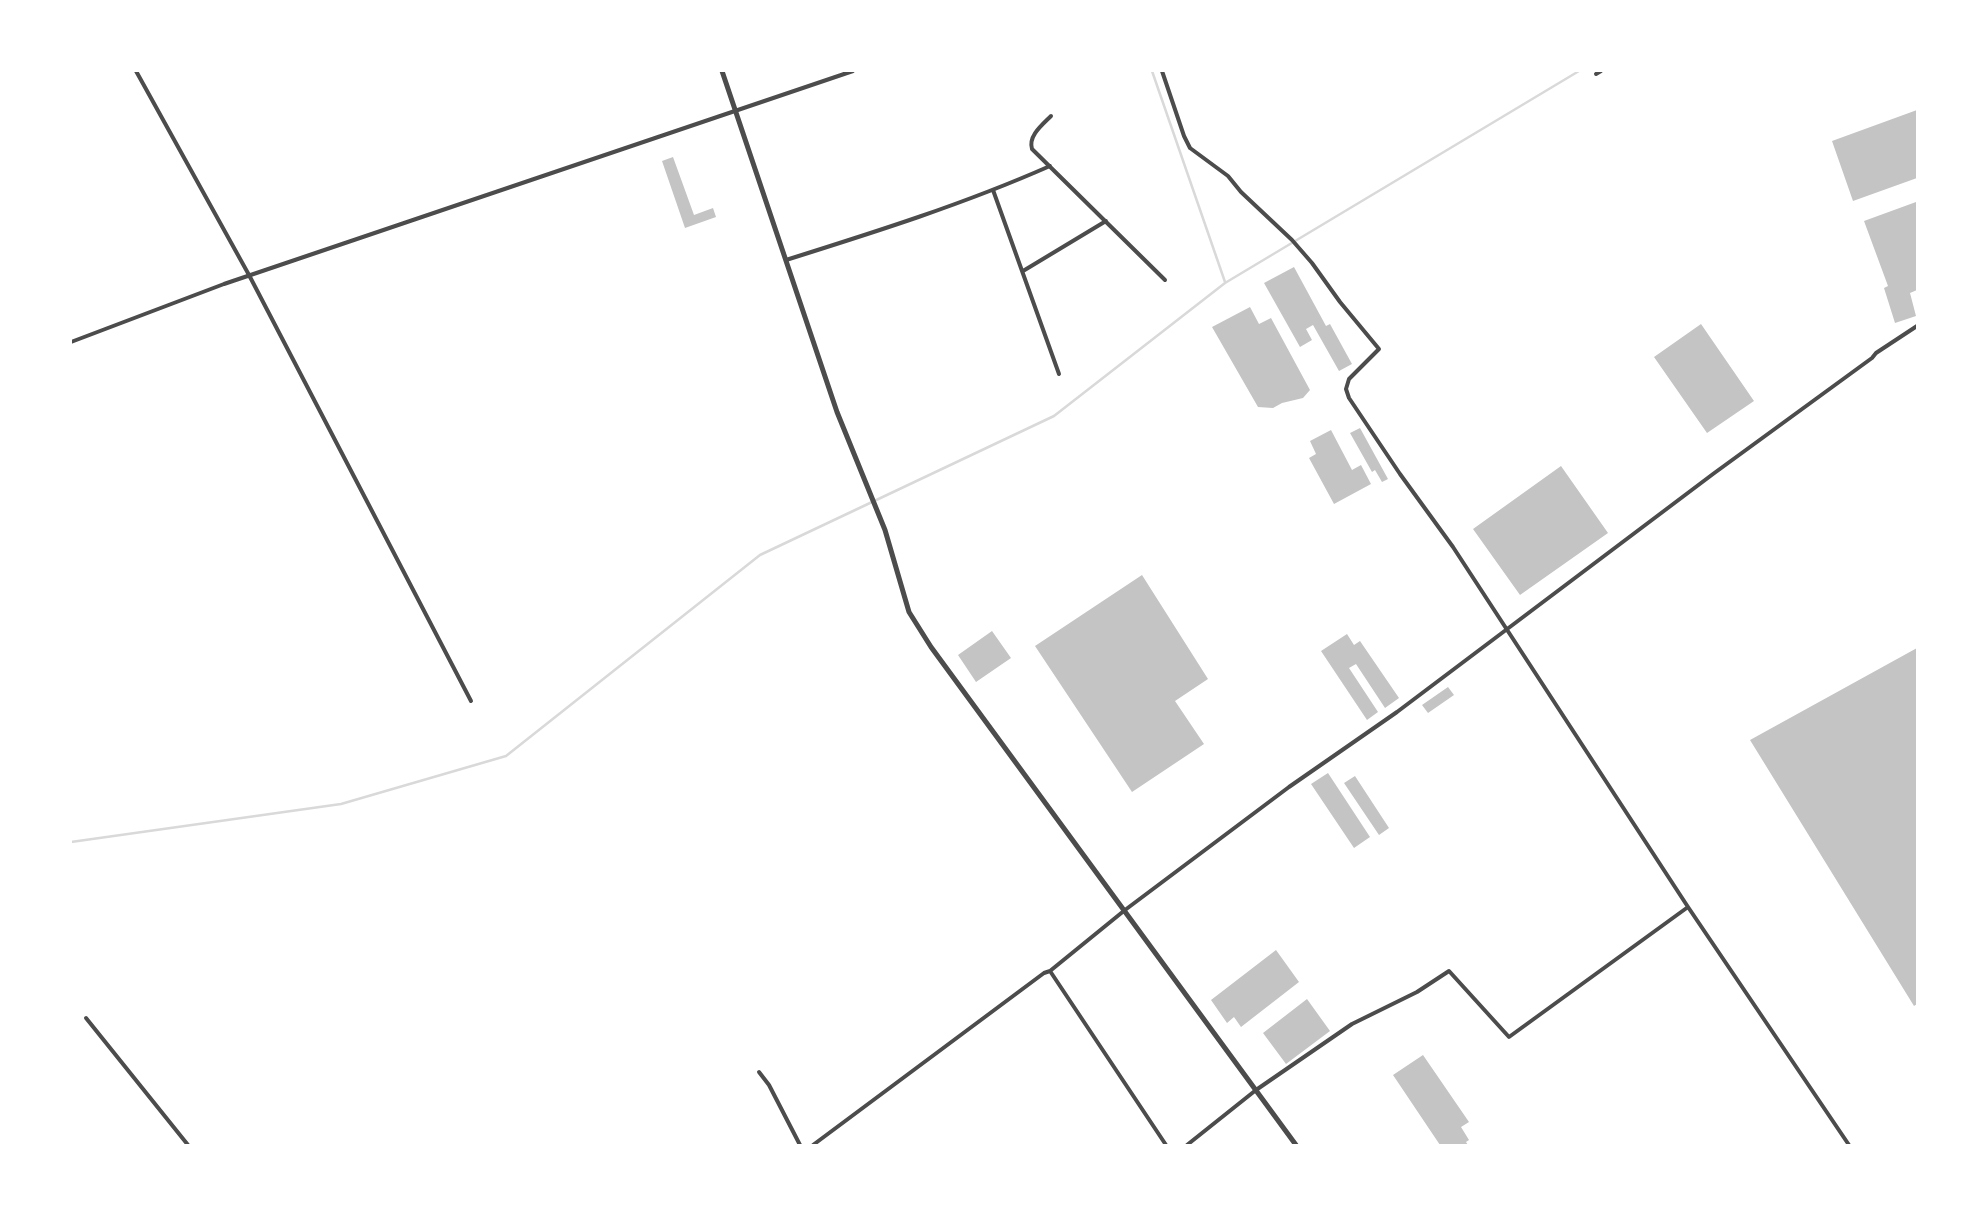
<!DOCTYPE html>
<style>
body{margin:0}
#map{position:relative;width:1988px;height:1216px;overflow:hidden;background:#fff;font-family:"Archivo Narrow",sans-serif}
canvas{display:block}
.frame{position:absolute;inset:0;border:72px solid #fff;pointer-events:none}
</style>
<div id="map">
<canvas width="1988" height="1216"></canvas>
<div class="frame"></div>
</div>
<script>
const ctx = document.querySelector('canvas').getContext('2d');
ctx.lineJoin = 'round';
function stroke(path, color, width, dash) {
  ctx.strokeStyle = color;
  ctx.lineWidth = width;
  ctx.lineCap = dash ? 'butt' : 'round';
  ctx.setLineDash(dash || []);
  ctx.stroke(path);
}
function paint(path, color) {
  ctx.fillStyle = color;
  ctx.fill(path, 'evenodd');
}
const stream = new Path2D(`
 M1152 71 1225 282
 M71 842 341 804 506 756 760 555 1054 416 1225 283 1579 71`);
const building = new Path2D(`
 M1917 110V178L1853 201 1832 141Z
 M673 157 694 215 713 208 716 217 685 228 662 161Z
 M1916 202 1917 290 1910 293 1916 316 1895 323 1884 288 1888 286 1864 221Z
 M1294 267 1326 326 1330 324 1352 364 1339 371 1313 325 1306 329 1312 340 1300 347 1264 283Z
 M1250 307 1259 324 1271 318 1310 390 1303 398 1282 403 1273 408 1258 407 1212 327Z
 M1701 324 1754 401 1707 433 1654 357Z
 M1360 428 1388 479 1382 482 1375 470 1372 472 1350 433Z
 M1331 430 1352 470 1361 465 1371 484 1334 504 1309 458 1316 454 1310 441Z
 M1561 466 1608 533 1520 595 1473 529Z
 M1142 575 1208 679 1175 701 1204 744 1132 792 1035 646Z
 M992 631 1011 658 976 682 958 655Z
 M1347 634 1354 645 1360 641 1399 698 1385 708 1356 664 1349 668 1378 712 1367 720 1321 651Z
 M1917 648V1004L1914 1006 1750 740Z
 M1448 687 1454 695 1428 713 1422 705Z
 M1328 773 1370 837 1354 848 1311 784Z
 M1355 776 1389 828 1379 835 1344 783Z
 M1276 950 1299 982 1241 1027 1234 1017 1227 1023 1211 1000Z
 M1307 999 1330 1031 1286 1064 1263 1033Z
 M1423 1055 1469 1122 1461 1127 1469 1140 1466 1142 1468 1145H1440L1393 1075Z`);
const minor = new Path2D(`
 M136 71 249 275 471 701
 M1162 71 1184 136 1190 148 1228 176 1241 192 1292 240 1312 263 1340 302 1379 349 1349 379 1346 389 1349 398 1400 474 1453 547 1688 907 1849 1145
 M1596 74 1601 71
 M1051 116C1042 125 1028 136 1032 149L1165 280
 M993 190 1059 374
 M786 260C875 232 964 204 1050 166
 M1023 271 1106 221
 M71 342 224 284 853 71
 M1050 971 1166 1145
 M86 1018 188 1145
 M759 1072 769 1085 800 1145
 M813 1145 1044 973 1050 971 1125 910 1289 787 1397 712 1713 474 1872 358 1876 353 1917 326
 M1187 1145 1256 1090 1352 1024 1417 992 1449 971 1509 1037 1688 907`);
const tertiary = new Path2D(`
 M722 71 837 412 885 530 909 612 931 647 1296 1145`);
stroke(stream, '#d9d9d9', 2.5);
paint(building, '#c4c4c4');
stroke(minor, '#4c4c4c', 4);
stroke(tertiary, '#4c4c4c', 5);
</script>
